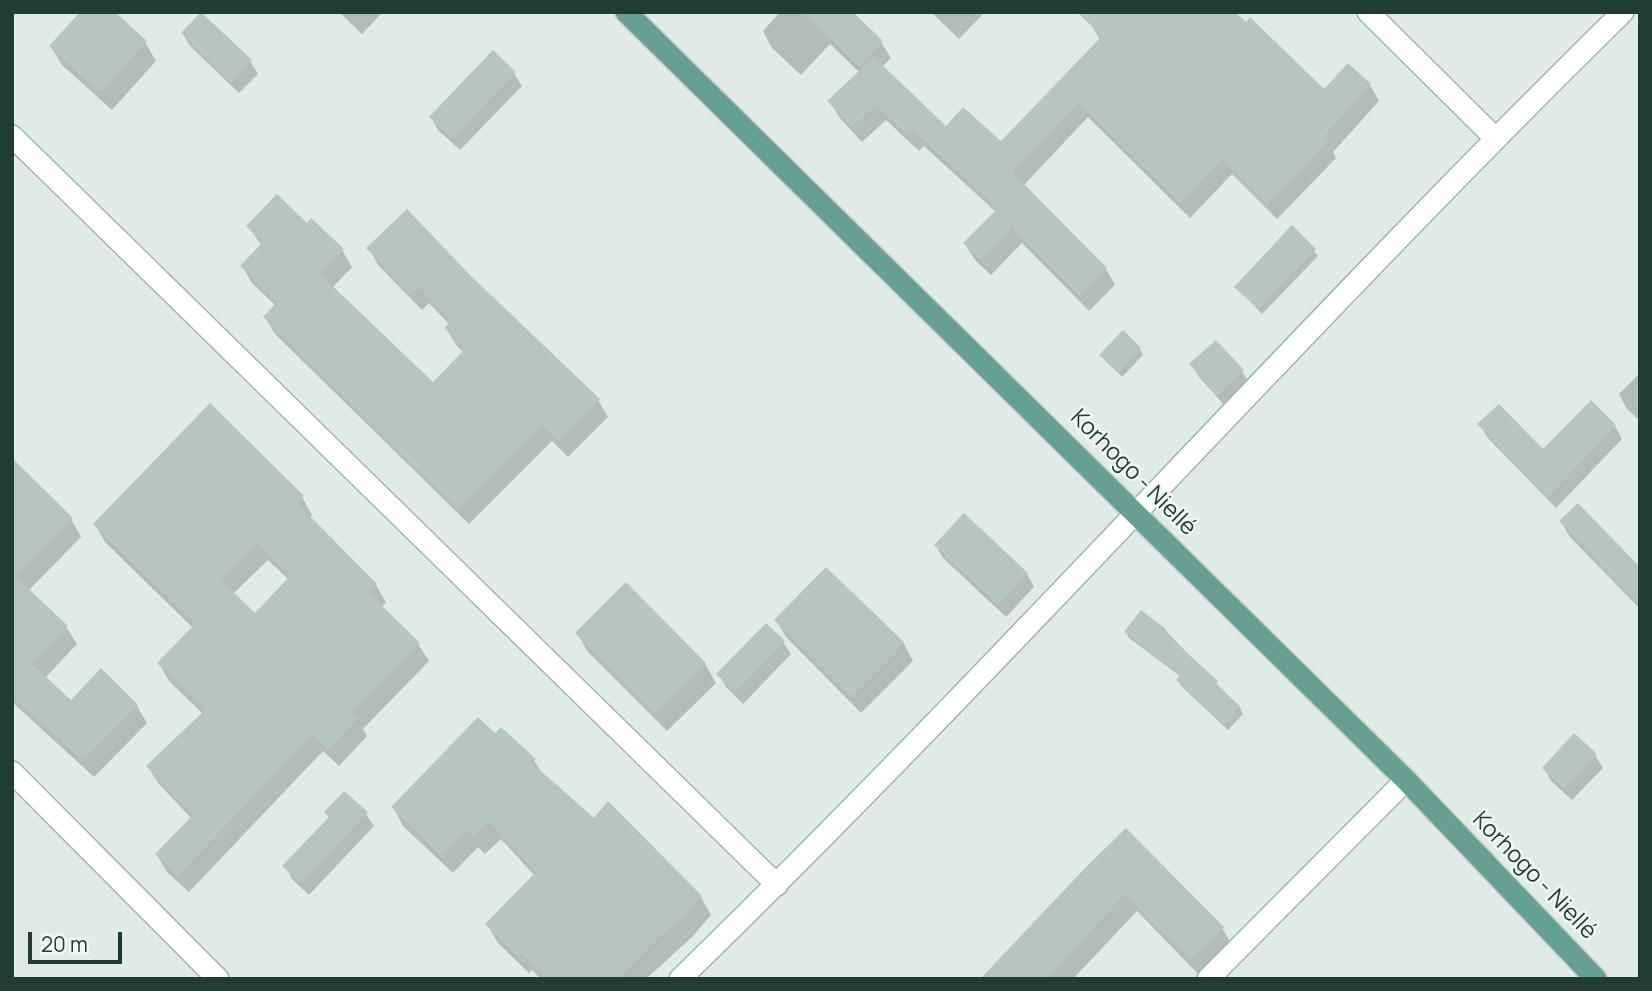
<!DOCTYPE html>
<meta charset="utf-8">
<style>
body{margin:0}
#map{position:relative;width:1652px;height:991px;overflow:hidden;background:#e0ebe6;font-family:Manrope,sans-serif}
canvas{display:block}
.frame{position:absolute;inset:0;border:14px solid #213b35;pointer-events:none}
.scale{position:absolute;left:28px;top:932px;width:94px;height:32px;box-sizing:border-box;border:4px solid #213b35;border-top:0;padding-left:9px;font-size:21px;line-height:24px;white-space:nowrap;color:#213b35;-webkit-text-stroke:5px #f1f8f4;paint-order:stroke}
</style>
<div id="map">
<canvas width="1652" height="991"></canvas>
<div class="frame"></div>
<div class="scale">20 m</div>
</div>
<script>
const ctx = document.querySelector('canvas').getContext('2d');
ctx.lineJoin = 'round';
function paint(path, color) {
  ctx.fillStyle = color;
  ctx.fill(path, 'evenodd');
}
function stroke(path, color, width, dash) {
  ctx.strokeStyle = color;
  ctx.lineWidth = width;
  ctx.lineCap = dash ? 'butt' : 'round';
  ctx.setLineDash(dash || []);
  ctx.stroke(path);
}
function label(font, color, halo, rows, align = 'center') {
  ctx.font = font + ' Manrope,sans-serif';
  ctx.lineWidth = 5;
  ctx.setLineDash([]);
  ctx.textBaseline = 'middle';
  ctx.strokeStyle = halo;
  ctx.fillStyle = color;
  for (const [text, x, y, turn = 0] of rows) {
    ctx.save();
    ctx.translate(x, y);
    ctx.rotate((+turn || 0) * Math.PI / 180);
    ctx.textAlign = isNaN(turn) ? turn : align;
    if (halo) ctx.strokeText(text, 0, 0);
    ctx.fillText(text, 0, 0);
    ctx.restore();
  }
}
const shadow = new Path2D(`
 M339 12H383L362 34Z
 M780 12H850L881 42 891 58 882 67 946 129 1001 144 1100 40 1091 24 1324 92 1370 85 1379 101 1333 152 1336 158 1277 219 1232 174 1190 218 1088 117 1023 186 1106 269 1115 285 1089 311 1022 243 991 275 975 260 965 244 996 212 924 146 919 151 886 120 862 142 839 117 830 101 860 73 830 44 801 75 772 48 763 31Z
 M931 12H985L959 39Z
 M183 34 250 61 258 74 239 93 190 46Z
 M145 42 156 61 112 110 62 65 51 47Z
 M514 73 522 86 460 150 438 130 431 117Z
 M307 225 342 250 352 267 332 288 433 385 464 353 456 345 446 328 450 325 429 303 422 310 378 265 369 248 470 277 598 400 608 417 568 457 552 441 469 524 275 334 265 317 276 306 252 283 242 266 262 246 248 226Z
 M1292 228 1318 256 1262 314 1237 287Z
 M1215 342 1242 372 1250 384 1226 407 1199 377 1192 364Z
 M1140 349 1143 355 1122 377 1101 355Z
 M1640 373V421L1627 409 1619 394Z
 M1480 425 1543 451 1615 426 1622 439 1556 508 1487 437Z
 M12 461 71 519 81 537 28 591 66 627 77 644 45 678 71 703 137 706 147 723 94 777 12 702Z
 M302 497 312 515 310 518 376 585 386 603 381 607 418 644 429 661 363 729 367 736 339 766 323 751 189 892 167 872 157 855 191 818 159 784 148 767 203 714 169 681 159 663 193 628 105 542 95 524ZM268 560 289 580 255 615 233 594Z
 M1561 522 1640 569V609L1570 537Z
 M936 546 1027 574 1034 587 1006 617 943 558Z
 M776 620 904 644 913 661 861 713 786 637Z
 M1165 630 1240 708 1243 714 1228 730 1181 686 1178 680 1181 677 1129 638 1126 632Z
 M577 633 705 664 716 683 667 731 588 652Z
 M783 642 791 654 743 704 726 687 719 674Z
 M501 730 534 760 543 775 594 820 701 897 711 915 692 937 646 979H541L532 970 529 973 498 943 487 924 535 876 501 839 485 854 478 847 453 873 403 826 393 807Z
 M1595 755 1603 768 1572 800 1551 781 1544 768Z
 M326 813 366 814 374 826 309 895 292 879 285 866 330 819Z
 M1088 867 1222 928 1233 946 1201 977 1137 911 1073 979H983Z`);
const building = new Path2D(`
 M80 12H115L147 41 100 93 49 46Z
 M201 12 252 60 231 82 181 33Z
 M803 12H853L883 41 859 66Z
 M1077 12H1235L1246 22 1250 17 1324 89 1348 63 1371 84 1324 136 1329 141 1267 204 1222 159 1180 203 1078 103 1012 172 1107 268 1079 296 1012 228 981 260 963 243 995 211 990 207 993 204 914 131 909 136 876 105 852 127 827 101 874 57 946 126 963 107 1001 141 1102 36Z
 M493 50 516 72 452 139 429 117Z
 M277 194 307 223 311 218 344 249 320 274 433 382 465 349 444 328 451 321 419 287 411 295 366 248 407 209 471 276 600 399 558 441 542 425 458 509 263 317 277 302 240 266 263 242 246 226Z
 M1292 225 1316 249 1258 309 1234 287Z
 M1123 330 1141 348 1118 373 1099 355Z
 M1216 340 1244 370 1217 395 1189 364Z
 M1591 400 1616 425 1548 497 1477 424 1499 404 1543 449Z
 M210 403 304 496 297 503 377 584 369 593 420 643 352 712 358 718 328 750 312 734 178 876 155 854 193 815 146 766 205 710 157 663 195 624 93 524ZM257 543 290 576 255 613 221 580Z
 M12 458 73 518 15 576 68 626 32 664 71 700 101 668 138 705 83 760 12 697Z
 M1578 503 1640 567V605L1559 521Z
 M964 513 1028 573 998 605 934 545Z
 M826 567 905 643 851 697 774 620Z
 M626 582 706 663 655 714 575 633Z
 M1141 610 1166 629 1164 632 1218 681 1216 684 1241 707 1224 725 1176 680 1180 675 1124 632Z
 M766 623 785 641 735 692 716 674Z
 M478 717 495 733 501 727 536 759 531 762 594 818 608 801 702 896 682 919 659 937 618 979H547L521 953 518 956 485 924 536 872 489 821 473 837 467 830 442 856 391 807Z
 M1574 733 1597 754 1564 789 1542 768Z
 M344 791 368 812 301 883 282 866 329 817 324 812Z
 M1126 828 1224 927 1190 960 1125 894 1046 979H980L1087 866Z`);
const street = new Path2D(`
 M1368 12 1495 138
 M12 136 777 885
 M12 772 218 979
 M680 979C1003 665 1302 327 1623 12
 M1208 979 1406 780`);
const primary = new Path2D(`
 M626 12 1406 780 1596 979`);
const streetNames = [
 ["Korhogo - Niellé",1133,473,45],
 ["Korhogo - Niellé",1534,876,46]
];
paint(shadow, '#0003');
paint(building, '#b6c6bf');
stroke(street, '#a3b3ad', 24);
stroke(primary, '#c1c8c6', 24);
stroke(street, '#fff', 21);
stroke(primary, '#65a092', 21);
label('23px', '#213b35', '#f1f8f4', streetNames);
</script>
